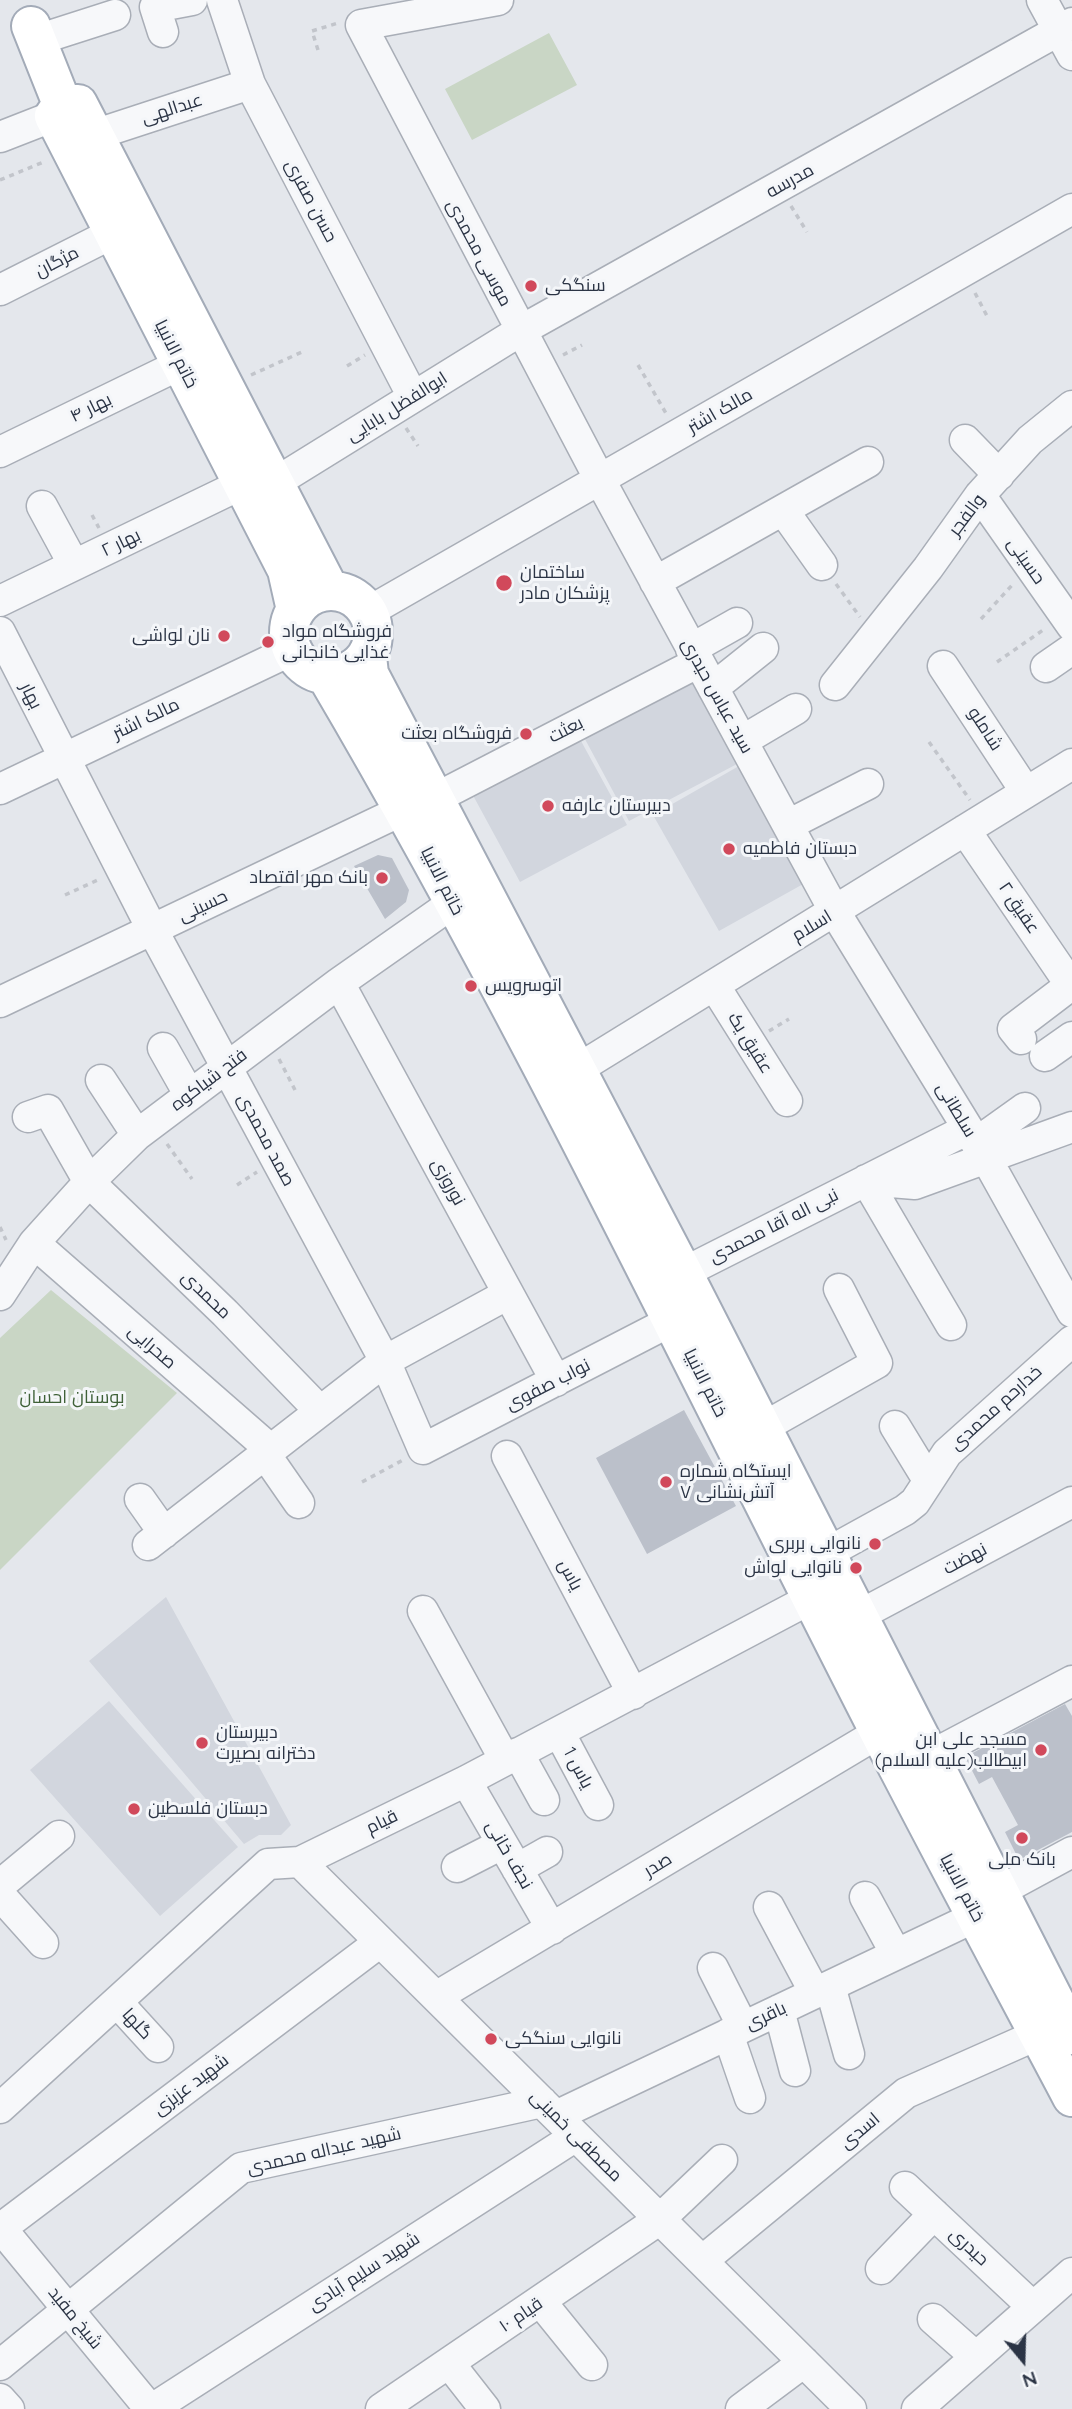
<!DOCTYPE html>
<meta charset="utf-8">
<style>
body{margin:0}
#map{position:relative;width:1072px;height:2409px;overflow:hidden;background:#e4e7ec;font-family:Quicksand,sans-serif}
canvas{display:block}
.north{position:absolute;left:988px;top:2325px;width:70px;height:70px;-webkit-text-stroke:5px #f4f6f9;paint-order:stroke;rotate:161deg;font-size:19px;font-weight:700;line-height:28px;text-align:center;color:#2b3445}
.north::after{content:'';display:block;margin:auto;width:24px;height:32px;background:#2b3445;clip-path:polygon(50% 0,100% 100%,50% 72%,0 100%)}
</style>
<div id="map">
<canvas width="1072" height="2409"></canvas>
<div class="north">N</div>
</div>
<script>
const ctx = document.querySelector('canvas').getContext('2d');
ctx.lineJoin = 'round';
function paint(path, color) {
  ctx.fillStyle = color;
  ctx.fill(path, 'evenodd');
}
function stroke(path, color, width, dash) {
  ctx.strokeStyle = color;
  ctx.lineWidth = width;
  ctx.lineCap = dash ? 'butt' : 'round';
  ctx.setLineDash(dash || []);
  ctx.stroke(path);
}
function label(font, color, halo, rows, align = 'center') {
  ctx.font = font + ' Quicksand,Cairo,sans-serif';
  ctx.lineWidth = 6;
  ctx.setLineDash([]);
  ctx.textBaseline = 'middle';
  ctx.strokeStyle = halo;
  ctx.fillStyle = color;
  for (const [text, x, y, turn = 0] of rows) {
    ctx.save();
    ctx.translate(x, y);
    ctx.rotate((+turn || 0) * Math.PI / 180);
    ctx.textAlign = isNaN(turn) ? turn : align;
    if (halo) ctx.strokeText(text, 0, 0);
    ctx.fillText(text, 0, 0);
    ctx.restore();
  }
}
const built = new Path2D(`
 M687 671 737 764 629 821 579 728Z
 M575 730 627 825 520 882 469 788Z
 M739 766 805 883 719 931 653 815Z
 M166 1597 291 1825 281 1835H259L244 1844 89 1661Z
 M109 1701 238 1847 160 1916 30 1770Z`);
const green = new Path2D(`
 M549 33 577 85 472 140 445 89Z
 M51 1290 177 1393 0 1570V1338Z`);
const building = new Path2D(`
 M378 855 392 858 409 890 406 902 385 919 354 866Z
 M684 1410 736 1506 647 1554 596 1458Z
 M1065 1704 1072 1716V1832L1019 1860 1005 1832 1018 1825 992 1777 979 1784 965 1757Z`);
const path = new Path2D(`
 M318 50 312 31 338 23
 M0 180 46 161
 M791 206 807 232
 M975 293 987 316
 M563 355 582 345
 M638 365 667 415
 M347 366 365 355
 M251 375 302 352
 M406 428 418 446
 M92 515 99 528
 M836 584 860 617
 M981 619 1014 583
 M997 662 1046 628
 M929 742 970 800
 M65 895 100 879
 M769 1031 789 1019
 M279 1059 295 1090
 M167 1144 192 1179
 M237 1185 257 1172
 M0 1227 6 1240
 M362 1482 403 1460`);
const minor = new Path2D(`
 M222 0 250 84 413 397
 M498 0 361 25 600 480 835 912 986 1158 1072 1312
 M1042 0 1072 55
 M163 32 155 7 192 0
 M37 40 115 15
 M94 135 250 84
 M0 137 54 116
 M0 290 113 233
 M965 440 999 475
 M0 452 181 364
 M273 484 520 331 1072 23
 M980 495 1072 626
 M42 506 74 565
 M783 510 822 565
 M655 582 868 462
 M0 601 242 484
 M368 612 1072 209
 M0 632 152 929 385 1361 423 1449 673 1320
 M691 649 737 623
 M943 666 1026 792
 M1046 667 1072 649
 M835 685 928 568 980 495 1030 440 1072 406
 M713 688 763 648
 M742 741 796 709
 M0 789 292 650
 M434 799 699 662
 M788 825 868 784
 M965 830 1072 987
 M339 983 556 1381
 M714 985 787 1101
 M0 1002 405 809
 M1021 1039 1013 1029 1071 985
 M163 1048 189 1094
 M1045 1056 1072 1037
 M101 1080 137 1135
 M560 1080 1072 764
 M28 1117 48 1110 89 1182 225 1313 320 1411
 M976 1143 1025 1108
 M866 1180 915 1184 1072 1127
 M866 1180 951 1325
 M34 1243 271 1450
 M683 1273 968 1129
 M0 1295 34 1243 89 1182 137 1135 339 983 453 903
 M895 1426 928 1480
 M762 1428 877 1363 839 1289
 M265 1454 299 1503
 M507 1456 633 1694
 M140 1499 164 1533
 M148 1545 385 1361 508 1294
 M827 1553 905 1510 915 1502 947 1453 1072 1341
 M423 1611 505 1760
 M858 1616 1072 1502
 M559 1732 598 1805
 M518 1753 544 1800
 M930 1756 1072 1681
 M466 1781 552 1929
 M300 1862 851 2409
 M457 1867 502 1844
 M517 1869 547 1852
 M0 1885 59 1836
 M998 1892 1072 1852
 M0 1895 43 1943
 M865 1897 896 1954
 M769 1907 815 1993
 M713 1968 743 2027
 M830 1986 849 2054
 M436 1997 880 1732
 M117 2002 158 2047
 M779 2010 795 2071
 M728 2034 750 2098
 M0 2108 268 1864 300 1862 466 1781 829 1589
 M556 2116 977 1916
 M905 2187 1033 2307
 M0 2227 150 2409
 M0 2229 380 1942
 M702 2261 906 2093 1039 2034
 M881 2269 934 2214
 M541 2302 592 2365
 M933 2319 976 2357
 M449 2363 485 2409
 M0 2365 241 2168 542 2102
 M0 2399 9 2409
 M152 2409 576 2136
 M381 2409 660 2219 722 2160
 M741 2409 804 2362
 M917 2409 1072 2273`);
const major = new Path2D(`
 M31 26 62 104
 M62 104 54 116 287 570 296 610
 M62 104H78L330 591
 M289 633a42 42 0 1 1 84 0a42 42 0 1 1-84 0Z
 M367 656 369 674 683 1273 1072 2035
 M326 675C528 1018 699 1379 880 1733 943 1855 1008 1976 1072 2097`);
const markers = [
 [531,286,7,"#d1495b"],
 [504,583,9,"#d1495b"],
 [224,636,7,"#d1495b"],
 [268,642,7,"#d1495b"],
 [526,734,7,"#d1495b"],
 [548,806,7,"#d1495b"],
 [729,849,7,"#d1495b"],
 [382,878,7,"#d1495b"],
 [471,986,7,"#d1495b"],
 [666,1482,7,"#d1495b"],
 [875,1544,7,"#d1495b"],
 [856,1568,7,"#d1495b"],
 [202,1743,7,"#d1495b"],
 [1041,1750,7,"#d1495b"],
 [134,1809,7,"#d1495b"],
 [1022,1838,7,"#d1495b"],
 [491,2039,7,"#d1495b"]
];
const streetNames = [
 ["عبدالهی",172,109,-18],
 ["مدرسه",790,181,-29],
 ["حسن صفری",311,201,62],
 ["موسی محمدی",479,253,62],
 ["مژگان",57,262,-27],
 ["خاتم الانبیا",176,354,63],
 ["ابوالفضل بابایی",397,407,-32],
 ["بهار ۴",91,408,-26],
 ["مالک اشتر",720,411,-30],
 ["والفجر",967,515,-53],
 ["بهار ۲",121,543,-26],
 ["حسینی",1026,561,55],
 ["بهار",31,696,64],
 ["سید عباس حیدری",717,696,61],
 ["مالک اشتر",146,719,-26],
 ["شاملو",985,729,57],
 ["بعثت",566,730,-27],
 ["خاتم الانبیا",442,881,63],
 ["حسینی",203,906,-25],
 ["عقیق ۲",1019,908,56],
 ["اسلام",812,926,-31],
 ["عقیق یک",750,1043,58],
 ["فتح شیاکوه",209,1080,-37],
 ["سلطانی",956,1110,59],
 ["صمد محمدی",266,1140,62],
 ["نوروزی",448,1182,61],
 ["نبی اله آقا محمدی",774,1226,-27],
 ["محمدی",206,1295,44],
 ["صحرایی",152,1347,41],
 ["خاتم الانبیا",705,1383,63],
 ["نواب صفوی",548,1385,-27],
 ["خدارحم محمدی",996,1408,-42],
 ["نهضت",965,1559,-28],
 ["یاس",570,1575,62],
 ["یاس 1",578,1768,62],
 ["قیام",382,1822,-26],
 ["نجف خانی",509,1855,60],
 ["صدر",658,1865,-31],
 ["خاتم الانبیا",962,1888,62],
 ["باقری",766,2016,-25],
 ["گلها",137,2024,48],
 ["شهید عزیزی",191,2085,-37],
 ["اسدی",860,2131,-40],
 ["مصطفی خمینی",576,2136,45],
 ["شهید عبداله محمدی",324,2151,-13],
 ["حیدری",969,2247,43],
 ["شهید سلیم آبادی",364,2272,-33],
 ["قیام ۱۰",521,2315,-34],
 ["شیخ مفید",75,2318,51]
];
const poiNames = [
 ["سنگکی",545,286],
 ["ساختمان",520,573],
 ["پزشکان مادر",520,594],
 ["فروشگاه مواد",282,632],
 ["غذایی خانجانی",282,653],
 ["نان لواشی",210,636,"right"],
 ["فروشگاه بعثت",512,734,"right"],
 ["دبیرستان عارفه",562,806],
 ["دبستان فاطمیه",743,849],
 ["بانک مهر اقتصاد",368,878,"right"],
 ["اتوسرویس",485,986],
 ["ایستگاه شماره",680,1472],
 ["۷ آتش‌نشانی",680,1493],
 ["نانوایی بربری",861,1544,"right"],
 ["نانوایی لواش",842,1568,"right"],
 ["دبیرستان",216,1733],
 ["دخترانه بصیرت",216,1754],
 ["مسجد علی ابن",1027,1740,"right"],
 ["ابیطالب(علیه السلام)",1027,1761,"right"],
 ["دبستان فلسطین",148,1809],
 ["بانک ملی",1022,1860,"center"],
 ["نانوایی سنگکی",505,2039]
];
const parkNames = [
 ["بوستان احسان",72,1398]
];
paint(built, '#d2d6de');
paint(green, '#c9d6c5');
paint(building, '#bbc0ca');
stroke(minor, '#a9aeb7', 33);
stroke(major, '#a3abb8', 42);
stroke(path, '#c2c5cb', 3.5, [5, 5]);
stroke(minor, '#f7f8fa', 30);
stroke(major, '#fff', 38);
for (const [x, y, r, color] of markers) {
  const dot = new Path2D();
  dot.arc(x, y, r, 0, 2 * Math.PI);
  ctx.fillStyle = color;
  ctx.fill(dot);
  stroke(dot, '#f4f6f9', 2.5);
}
label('18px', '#2b3445', '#f4f6f9', streetNames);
label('18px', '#2b3445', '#f4f6f9', poiNames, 'left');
label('18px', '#3f6138', '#f4f6f9', parkNames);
</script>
